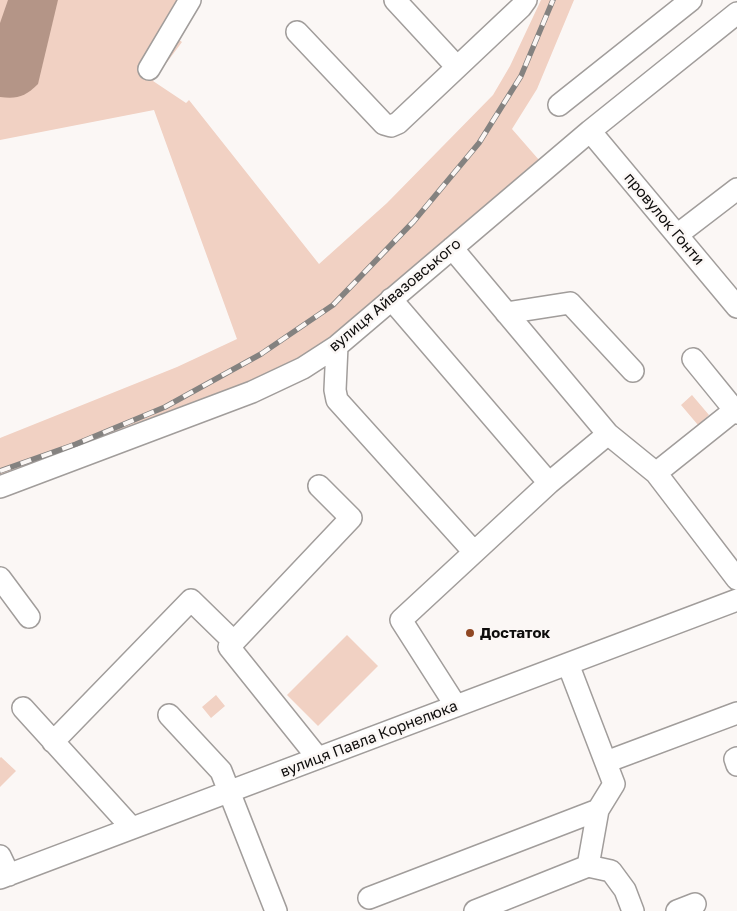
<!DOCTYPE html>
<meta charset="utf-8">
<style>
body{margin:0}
canvas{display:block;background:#fbf7f5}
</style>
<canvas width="737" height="911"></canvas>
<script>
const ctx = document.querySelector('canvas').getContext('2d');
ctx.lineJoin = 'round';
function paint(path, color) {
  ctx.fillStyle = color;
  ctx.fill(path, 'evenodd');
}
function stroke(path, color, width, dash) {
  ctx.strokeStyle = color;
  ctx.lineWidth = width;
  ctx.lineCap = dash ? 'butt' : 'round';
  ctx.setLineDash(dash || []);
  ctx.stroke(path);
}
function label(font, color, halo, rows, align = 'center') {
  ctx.font = font + ' "Golos Text",sans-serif';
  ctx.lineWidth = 5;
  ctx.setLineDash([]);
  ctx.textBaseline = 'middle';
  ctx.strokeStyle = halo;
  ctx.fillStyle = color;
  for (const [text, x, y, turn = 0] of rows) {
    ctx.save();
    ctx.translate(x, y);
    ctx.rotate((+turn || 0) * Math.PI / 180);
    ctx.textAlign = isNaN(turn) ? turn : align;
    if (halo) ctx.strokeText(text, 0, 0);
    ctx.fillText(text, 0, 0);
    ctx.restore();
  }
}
const green = new Path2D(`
 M0 0H187L170 33 182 42 153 81 186 103 189 100 319 264 387 203 493 95 510 66 541 0H574L537 89 512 129 546 168 337 346 0 487V438L177 367 237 339 154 110 0 140Z
 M692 395 709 415 698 425 681 405Z
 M347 635 378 666 318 726 287 695Z
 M216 695 225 706 211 718 202 707Z
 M1 757 16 771 0 787V758Z`);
const water = new Path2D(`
 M8 0H58L38 84C25 97 17 99 0 97V23Z`);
const minor = new Path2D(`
 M395 0 457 67
 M297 32 384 124 391 126 398 123 521 7 526 0
 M149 69 190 0
 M559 105 691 0
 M590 131 737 307
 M677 235 737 189
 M452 248 608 434 549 483 401 620 456 706
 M391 299 549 483
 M506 313 570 303 633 371
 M337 346 335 390 337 400 474 552
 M693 359 737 413
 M608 434 656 473 735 410
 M656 473 737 579
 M0 487 252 392 303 368 337 346 590 131 737 13
 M0 578 29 617
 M568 664 614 784 598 810 588 866
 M23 708 132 828
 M169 715 221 771 276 911
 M53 742 191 600 234 642
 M318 758 229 647 351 518 319 486
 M737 758 735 759 737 765
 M606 762 737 713
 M0 856 9 875
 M0 878 737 600
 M369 898 598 810
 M475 911 588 866 611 871 625 890 633 911
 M677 911 695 904`);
const rail = new Path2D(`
 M0 471 76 444 165 407 261 354 333 305 414 221 479 143 521 76 553 0`);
const markers = [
 [470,633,5,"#904824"]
];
const streetNames = [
 ["провулок Гонти",664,219,50],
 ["вулиця Айвазовського",395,295,-40],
 ["вулиця Павла Корнелюка",369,739,-21]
];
const poiNames = [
 ["Достаток",480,633]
];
paint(green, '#f1d1c3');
paint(water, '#b49587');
stroke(minor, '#a19d9b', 24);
stroke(minor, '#fff', 21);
stroke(rail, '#848280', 5.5);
stroke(rail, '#fbf7f5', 4, [11]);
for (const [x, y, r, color] of markers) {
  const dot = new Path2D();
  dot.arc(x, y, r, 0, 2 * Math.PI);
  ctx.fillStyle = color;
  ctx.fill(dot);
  stroke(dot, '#fbf7f5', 2);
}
label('15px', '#0e0d0c', '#fbf7f5', streetNames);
label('bold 15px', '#0e0d0c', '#fbf7f5', poiNames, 'left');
</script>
